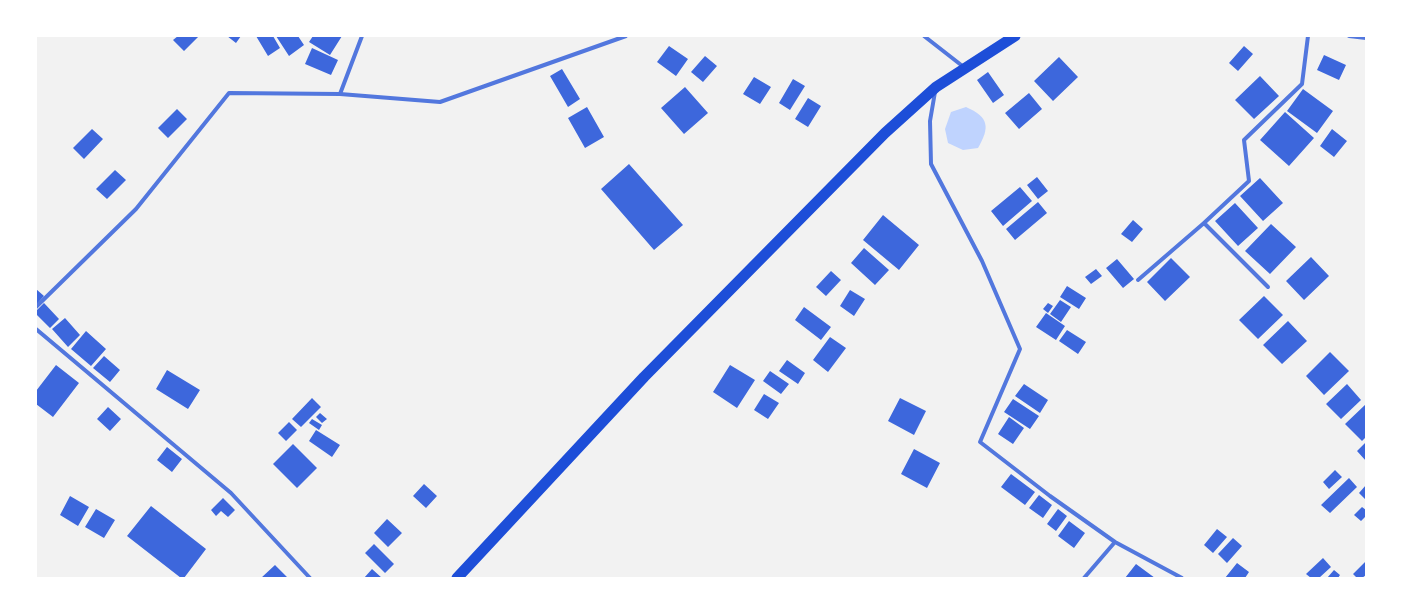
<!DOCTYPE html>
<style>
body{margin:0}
#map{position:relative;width:1402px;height:614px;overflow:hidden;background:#f2f2f2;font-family:"PT Sans",sans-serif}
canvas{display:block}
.frame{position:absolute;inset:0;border:37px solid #fff;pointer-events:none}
</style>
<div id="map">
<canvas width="1402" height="614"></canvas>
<div class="frame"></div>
</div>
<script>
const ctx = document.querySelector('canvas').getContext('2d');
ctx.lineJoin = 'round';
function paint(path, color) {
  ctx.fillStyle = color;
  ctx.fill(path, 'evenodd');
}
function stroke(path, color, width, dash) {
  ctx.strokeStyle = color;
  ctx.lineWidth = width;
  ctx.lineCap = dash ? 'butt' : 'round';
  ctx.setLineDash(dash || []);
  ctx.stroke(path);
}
const water = new Path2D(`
 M966 107C989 117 990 127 978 148L963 150 948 143 945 129 951 112Z`);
const building = new Path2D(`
 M178 36H199L184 51 173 40Z
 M227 36H241L236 43Z
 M256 36H273L280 48 268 56Z
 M276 36H298L304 45 289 56Z
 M313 36H342L330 55 309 42Z
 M669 46 688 59 676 76 657 62Z
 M1244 46 1253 54 1238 71 1229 63Z
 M312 48 338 60 331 75 305 64Z
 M1324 55 1346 65 1339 80 1317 70Z
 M705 56 717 66 703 82 691 72Z
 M1059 57 1078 77 1053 101 1034 81Z
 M562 69 580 99 568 107 550 76Z
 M988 72 1004 95 993 103 977 80Z
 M1260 76 1279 96 1254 119 1235 100Z
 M754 77 771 87 760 104 743 94Z
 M793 79 805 86 790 110 779 103Z
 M685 87 708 113 684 134 661 108Z
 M1303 89 1333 111 1317 133 1287 111Z
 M1029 93 1042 109 1019 129 1005 113Z
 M808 98 821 106 808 127 795 119Z
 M587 107 604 137 585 148 568 118Z
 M177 109 187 119 168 138 158 128Z
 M1285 112 1314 138 1289 166 1260 140Z
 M92 129 103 139 84 159 73 148Z
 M1332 129 1347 141 1334 157 1320 146Z
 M629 164 683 225 654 250 601 189Z
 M115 170 126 180 107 199 96 189Z
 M1037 177 1048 191 1038 199 1027 185Z
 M1260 178 1283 203 1263 221 1240 196Z
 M1020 187 1032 201 1003 226 991 211Z
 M1038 202 1047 213 1015 240 1006 229Z
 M1235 203 1258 228 1238 246 1215 221Z
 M883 215 919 245 899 270 863 240Z
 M1133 220 1143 229 1132 242 1121 234Z
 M1271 224 1296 247 1270 274 1245 251Z
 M864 248 889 270 875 285 851 263Z
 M1311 257 1329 276 1304 300 1286 281Z
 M1171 258 1190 277 1165 301 1147 282Z
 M1117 259 1134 279 1123 288 1106 268Z
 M1096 269 1102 276 1091 284 1085 277Z
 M831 271 841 280 826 296 816 287Z
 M1067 286 1086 298 1079 309 1060 297Z
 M36 289 44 296 36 305Z
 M850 290 865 299 854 316 840 306Z
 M1264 296 1283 315 1258 339 1239 320Z
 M1060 300 1071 307 1061 322 1050 314Z
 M44 303 59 319 50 328 36 314V311Z
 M1048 303 1053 306 1048 313 1043 309Z
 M804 307 831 327 821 340 795 320Z
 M1046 313 1065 326 1056 340 1036 327Z
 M65 318 80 335 68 347 52 329Z
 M1288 321 1307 341 1282 364 1263 345Z
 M1067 330 1086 342 1078 354 1059 341Z
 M86 331 106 349 91 366 71 349Z
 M830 337 846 348 828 372 813 360Z
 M1330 352 1349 371 1324 395 1306 376Z
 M104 356 120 370 110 382 93 368Z
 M787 360 805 373 798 384 779 371Z
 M56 365 79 383 53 417 36 404V391Z
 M730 365 755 380 737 408 713 392Z
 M167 370 200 390 188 409 156 389Z
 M770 371 789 384 781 394 763 381Z
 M1024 384 1048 400 1040 413 1015 396Z
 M1347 384 1361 400 1341 419 1326 404Z
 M764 394 779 403 768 419 754 410Z
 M312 398 321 407 301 427 292 419Z
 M900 398 926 411 914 435 888 421Z
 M1013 399 1039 416 1030 429 1004 412Z
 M1366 404V437L1362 441 1345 424Z
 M108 407 121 419 110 431 97 419Z
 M320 413 327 419 322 423 316 417Z
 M1009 417 1024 428 1013 444 998 434Z
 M312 419 322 425 319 430 309 423Z
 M289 422 297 430 286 441 278 433Z
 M316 430 340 445 332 457 309 441Z
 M1366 442V461L1357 451Z
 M293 444 317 468 297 488 273 464Z
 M167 447 182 459 172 472 157 460Z
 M914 449 940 463 927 488 901 474Z
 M1335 470 1342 477 1329 489 1323 482Z
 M1011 474 1035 492 1025 505 1001 487Z
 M1349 478 1357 487 1330 513 1321 505Z
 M424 484 437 496 426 508 413 496Z
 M1366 485V500L1359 493Z
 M1039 495 1052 505 1043 518 1029 508Z
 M70 496 89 507 78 526 60 515Z
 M223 498 235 510 228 517 221 511 216 516 211 510Z
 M151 506 206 549 184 578H181L127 536Z
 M1362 507 1366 510V516L1361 521 1354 515Z
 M96 509 115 520 104 538 85 527Z
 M1058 509 1067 516 1056 531 1047 524Z
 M387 519 402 533 388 547 374 533Z
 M1069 521 1085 533 1074 548 1058 536Z
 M1217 529 1227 537 1213 553 1204 545Z
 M1233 538 1242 546 1227 563 1218 554Z
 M374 544 394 564 385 573 365 553Z
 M1323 558 1331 567 1319 578H1311L1306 574Z
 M1366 561V575L1362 578H1357L1353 574Z
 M1237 563 1249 572 1245 578H1225Z
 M1136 564 1155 578H1125Z
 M275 565 288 578H261Z
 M372 569 382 578H364Z
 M1334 570 1340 575 1338 578H1327Z`);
const minor = new Path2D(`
 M924 36 965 68
 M1349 36 1366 38
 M935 92 930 121 931 164 982 261 1020 349 980 442 1050 496 1115 542 1182 578
 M340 94 440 102 626 36
 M1138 280 1204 223
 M1268 287 1204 223 1249 181 1244 140 1302 84 1308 36
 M36 307 136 209 229 93 340 94 362 36
 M36 329 231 493 310 578
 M1084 578 1115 542`);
const trunk = new Path2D(`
 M457 578 644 377 885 133 936 87 1015 36`);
paint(water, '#bfd3fe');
paint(building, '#3d67dc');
stroke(minor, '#5277de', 4);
stroke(trunk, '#1d4ed8', 11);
</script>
